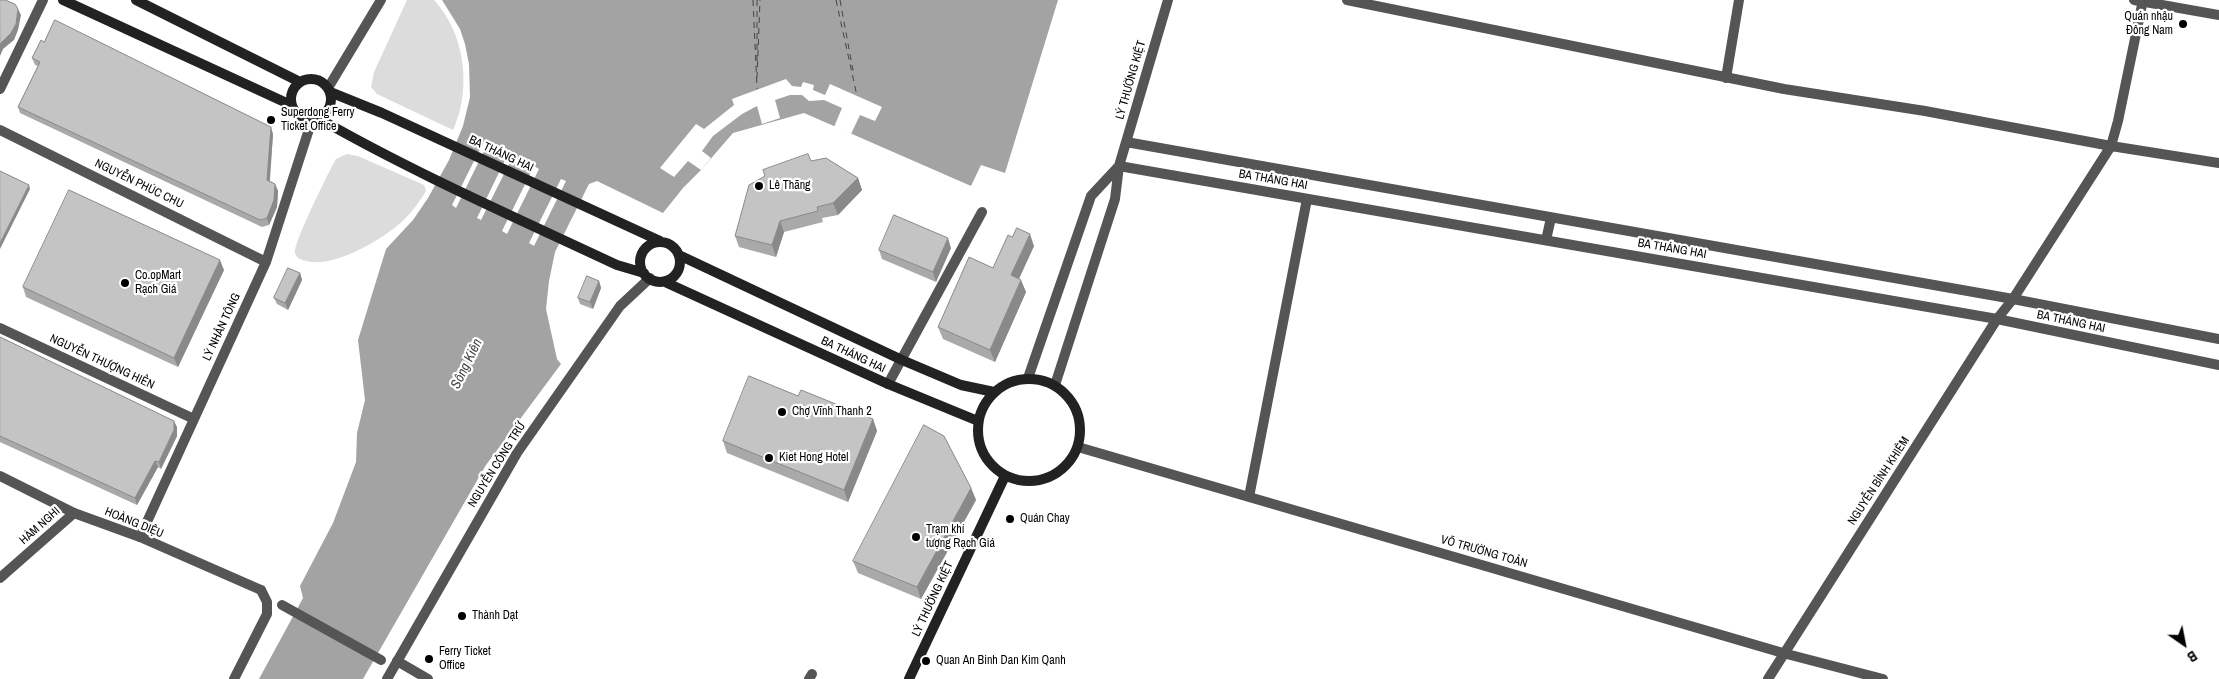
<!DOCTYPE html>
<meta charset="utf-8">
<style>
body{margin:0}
#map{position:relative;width:2219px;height:679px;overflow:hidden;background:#fff;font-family:"Archivo Narrow",sans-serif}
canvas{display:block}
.north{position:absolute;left:2159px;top:619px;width:50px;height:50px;-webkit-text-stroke:4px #fff;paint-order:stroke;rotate:147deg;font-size:14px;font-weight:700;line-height:20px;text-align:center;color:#000}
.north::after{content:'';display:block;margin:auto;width:18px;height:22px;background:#000;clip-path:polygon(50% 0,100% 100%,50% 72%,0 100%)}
</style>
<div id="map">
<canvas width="2219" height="679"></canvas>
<div class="north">B</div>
</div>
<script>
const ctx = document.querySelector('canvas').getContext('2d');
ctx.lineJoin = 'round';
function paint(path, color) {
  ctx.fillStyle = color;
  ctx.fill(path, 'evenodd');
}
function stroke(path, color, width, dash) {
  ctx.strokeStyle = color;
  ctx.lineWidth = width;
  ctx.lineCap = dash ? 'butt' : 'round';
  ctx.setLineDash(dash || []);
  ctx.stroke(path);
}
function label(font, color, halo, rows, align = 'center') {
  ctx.font = font + ' "Archivo Narrow",sans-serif';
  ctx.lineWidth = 4.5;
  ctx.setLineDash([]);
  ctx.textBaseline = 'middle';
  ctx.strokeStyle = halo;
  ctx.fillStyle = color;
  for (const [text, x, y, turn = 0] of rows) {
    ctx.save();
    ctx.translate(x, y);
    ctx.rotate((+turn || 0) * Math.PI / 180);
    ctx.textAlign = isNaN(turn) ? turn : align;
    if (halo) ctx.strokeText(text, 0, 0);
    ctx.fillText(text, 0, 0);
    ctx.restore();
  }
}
const green = new Path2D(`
 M407 0H434C465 33 472 89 453 130L377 94 371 87 374 72Z
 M347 154 358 156 424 185 426 191C418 204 409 216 397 226 377 242 333 268 307 261 302 260 297 259 295 253 293 244 329 171 336 159Z`);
const water = new Path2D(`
 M442 0H1058L1005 173 981 165 971 186 804 113 733 133 701 170 683 188 663 213 597 181 589 184 555 252 549 281 546 309 557 359 561 364 486 465 363 679H259L303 598 300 586 333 523 356 462 357 433 365 400 358 340 386 249 413 220 428 198 449 160 463 126 470 97 469 64 465 44 460 29ZM484 141 488 143 456 208 452 205ZM508 154 513 156 481 220 477 218ZM534 166 539 169 507 234 502 231ZM561 179 566 181 534 246 529 243Z`);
const pier = new Path2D(`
 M786 79 792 86 801 87 803 82 814 85 813 90 825 95 830 84 882 107 875 121 860 115 851 134 834 127 842 108 824 100 809 101 802 95H790L775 100 780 118 762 124 757 106 742 114 713 136 702 151 711 158 701 170 688 161 674 177 660 168 696 124 704 129 734 105 732 99Z`);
const ferry = new Path2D(`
 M753 0 757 89
 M757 0V67
 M836 0 857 96
 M840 0 854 76
 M757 78 760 0`);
const pedestrian = new Path2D(`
 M282 605 381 660`);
const minor = new Path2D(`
 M1347 0 1784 89 1925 111 2111 146 2219 163
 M2134 0 2219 15
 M1726 78 1739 0
 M328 88 381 0
 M0 89 43 0
 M0 130 266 262
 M1546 240 1551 218
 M2013 299 2111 146 2118 121 2143 0
 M0 328 194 419
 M888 384 982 212
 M140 537 266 262 312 120
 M0 578 74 513
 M1783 653 1883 679
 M397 661 428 679
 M234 679 267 614V602L261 590
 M809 679 812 674`);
const tertiary = new Path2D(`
 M1126 142 2013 299 2219 339
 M1119 166 1997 319 2219 365
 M1028 378 1091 196 1119 166
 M1055 385 1115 199 1119 166 1168 0
 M1078 447 1783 653
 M0 476 74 513 140 537 261 590
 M1249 497 1307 199
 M387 679 517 453 620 306 650 278
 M1768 679 1997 319 2013 299`);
const secondary = new Path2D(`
 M63 0 291 105
 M136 0 300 82
 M291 99a20 20 0 1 1 40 0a20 20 0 1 1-40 0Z
 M330 92 382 113 660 241
 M318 118C414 173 517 218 617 265L644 273
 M640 262a20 20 0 1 1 40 0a20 20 0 1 1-40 0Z
 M681 256 902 360 961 385 994 392
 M665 282 888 384 978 421
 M978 430a51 51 0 1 1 102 0a51 51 0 1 1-102 0Z
 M909 679 1005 476`);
const wall = new Path2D(`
 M44 42 273 134 270 181 275 184 278 191 277 207 269 225 262 227 20 113 18 107 38 66 35 65 32 58Z
 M811 161 858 178 862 190 838 215 822 218 823 222 784 232 776 257 739 247 735 236Z
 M1034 246 1019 279 1026 292 995 362 943 339 938 327 993 268Z
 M951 248 936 282 882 259 879 250Z
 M224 270 178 367 26 297 23 287Z
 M300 273 302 280 288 310 277 304 274 298Z
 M599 281 601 288 593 309 580 304 578 298Z
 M0 337 177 427V436L161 469 158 467 137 505 0 442Z
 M798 396 873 419 877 431 848 502 727 453 723 441Z
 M971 488 976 500 921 599 858 573 853 561Z`);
const shadedWall = new Path2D(`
 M18 9 21 15 18 30 14 40 3 49 0 56V45Z
 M271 127 273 134 269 187 267 180Z
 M858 178 862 190 838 215 833 203Z
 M275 184 278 191 277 207 269 225 267 218Z
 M29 185 30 189 0 249V243Z
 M780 221 784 232 776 257 772 245Z
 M1030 234 1034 246 1015 287 1011 275Z
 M948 238 951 248 936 282 933 272Z
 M220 260 224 270 178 367 174 358Z
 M300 273 302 280 288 310 285 303Z
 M1021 280 1026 292 995 362 990 350Z
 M599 281 601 288 593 309 590 302Z
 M873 419 877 431 848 502 844 490Z
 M174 421 177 427V436L161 469 159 462Z
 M155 461 158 467 137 505 135 498Z
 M971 488 976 500 921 599 917 587Z`);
const building = new Path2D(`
 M0 0H5L15 4 18 9 16 24 11 33 1 43 0 45Z
 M55 20 271 127 267 180 275 184 274 200 267 218 260 220 18 107 40 62 32 58 41 40 44 42Z
 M808 154 811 161 826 158 858 178 833 203 817 207 818 211 780 221 772 245 735 236 749 185 765 176 763 170Z
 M0 171 29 185 0 243Z
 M69 190 220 260 174 358 23 287Z
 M894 215 948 238 933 272 879 250Z
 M1017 228 1030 234 1011 275 1021 280 990 350 938 327 969 257 993 268 1008 235 1012 237Z
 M288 268 300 273 285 303 274 298Z
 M587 276 599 281 590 302 578 298Z
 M0 337 174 421V430L159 462 155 461 135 498 0 436Z
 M749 376 798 396 801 390 873 419 844 490 723 441Z
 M924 425 944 436 971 488 917 587 853 561Z`);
const markers = [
 [2183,24,5,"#000"],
 [271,120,5,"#000"],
 [759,186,5,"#000"],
 [125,283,5,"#000"],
 [782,412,5,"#000"],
 [769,458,5,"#000"],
 [1010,519,5,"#000"],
 [916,537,5,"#000"],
 [462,616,5,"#000"],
 [429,659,5,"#000"],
 [926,661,5,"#000"]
];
const poiNames = [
 ["Quán nhậu",2173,17,"right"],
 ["Đông Nam",2173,31,"right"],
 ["Superdong Ferry",281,113],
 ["Ticket Office",281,127],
 ["Lê Thāng",769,186],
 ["Co.opMart",135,276],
 ["Rạch Giá",135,290],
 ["Chợ Vĩnh Thanh 2",792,412],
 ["Kiet Hong Hotel",779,458],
 ["Quán Chay",1020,519],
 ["Trạm khí",926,530],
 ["tượng Rạch Giá",926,544],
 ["Thành Dạt",472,616],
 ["Ferry Ticket",439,652],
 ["Office",439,666],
 ["Quan An Binh Dan Kim Qanh",936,661]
];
const streetNames = [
 ["LÝ THƯỜNG KIỆT",1131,80,-74],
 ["BA THÁNG HAI",501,154,25],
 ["BA THÁNG HAI",1273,180,10],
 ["NGUYỄN PHÚC CHU",139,184,26],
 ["BA THÁNG HAI",1672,249,10],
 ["BA THÁNG HAI",2071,322,12],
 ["LÝ NHÂN TÔNG",222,327,-65],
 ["BA THÁNG HAI",853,355,25],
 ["NGUYỄN THƯỢNG HIỀN",102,362,25],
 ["NGUYỄN CÔNG TRỨ",497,465,-58],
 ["NGUYỄN BỈNH KHIÊM",1879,481,-57],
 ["HOÀNG DIỆU",134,523,22],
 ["HÀM NGHI",40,526,-42],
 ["VÕ TRƯỜNG TOẢN",1484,552,16],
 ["LÝ THƯỜNG KIỆT",933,599,-65]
];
const waterNames = [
 ["Sông Kiên",467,364,-64]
];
paint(green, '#dcdcdc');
paint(water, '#a3a3a3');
paint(pier, '#fff');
stroke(ferry, '#444', 1, [6, 5]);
stroke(pedestrian, '#555', 10);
stroke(minor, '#555', 10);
stroke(tertiary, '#555', 10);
stroke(secondary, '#222', 10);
paint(wall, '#a9a9a9');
paint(shadedWall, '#898989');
paint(building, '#c4c4c4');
stroke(building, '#898989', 1);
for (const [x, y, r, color] of markers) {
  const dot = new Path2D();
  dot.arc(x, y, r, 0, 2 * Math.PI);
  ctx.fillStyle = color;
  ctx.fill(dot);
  stroke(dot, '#fff', 2);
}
label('12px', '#000', '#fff', poiNames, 'left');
label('12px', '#000', '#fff', streetNames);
label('italic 14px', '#444', '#fff', waterNames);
</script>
